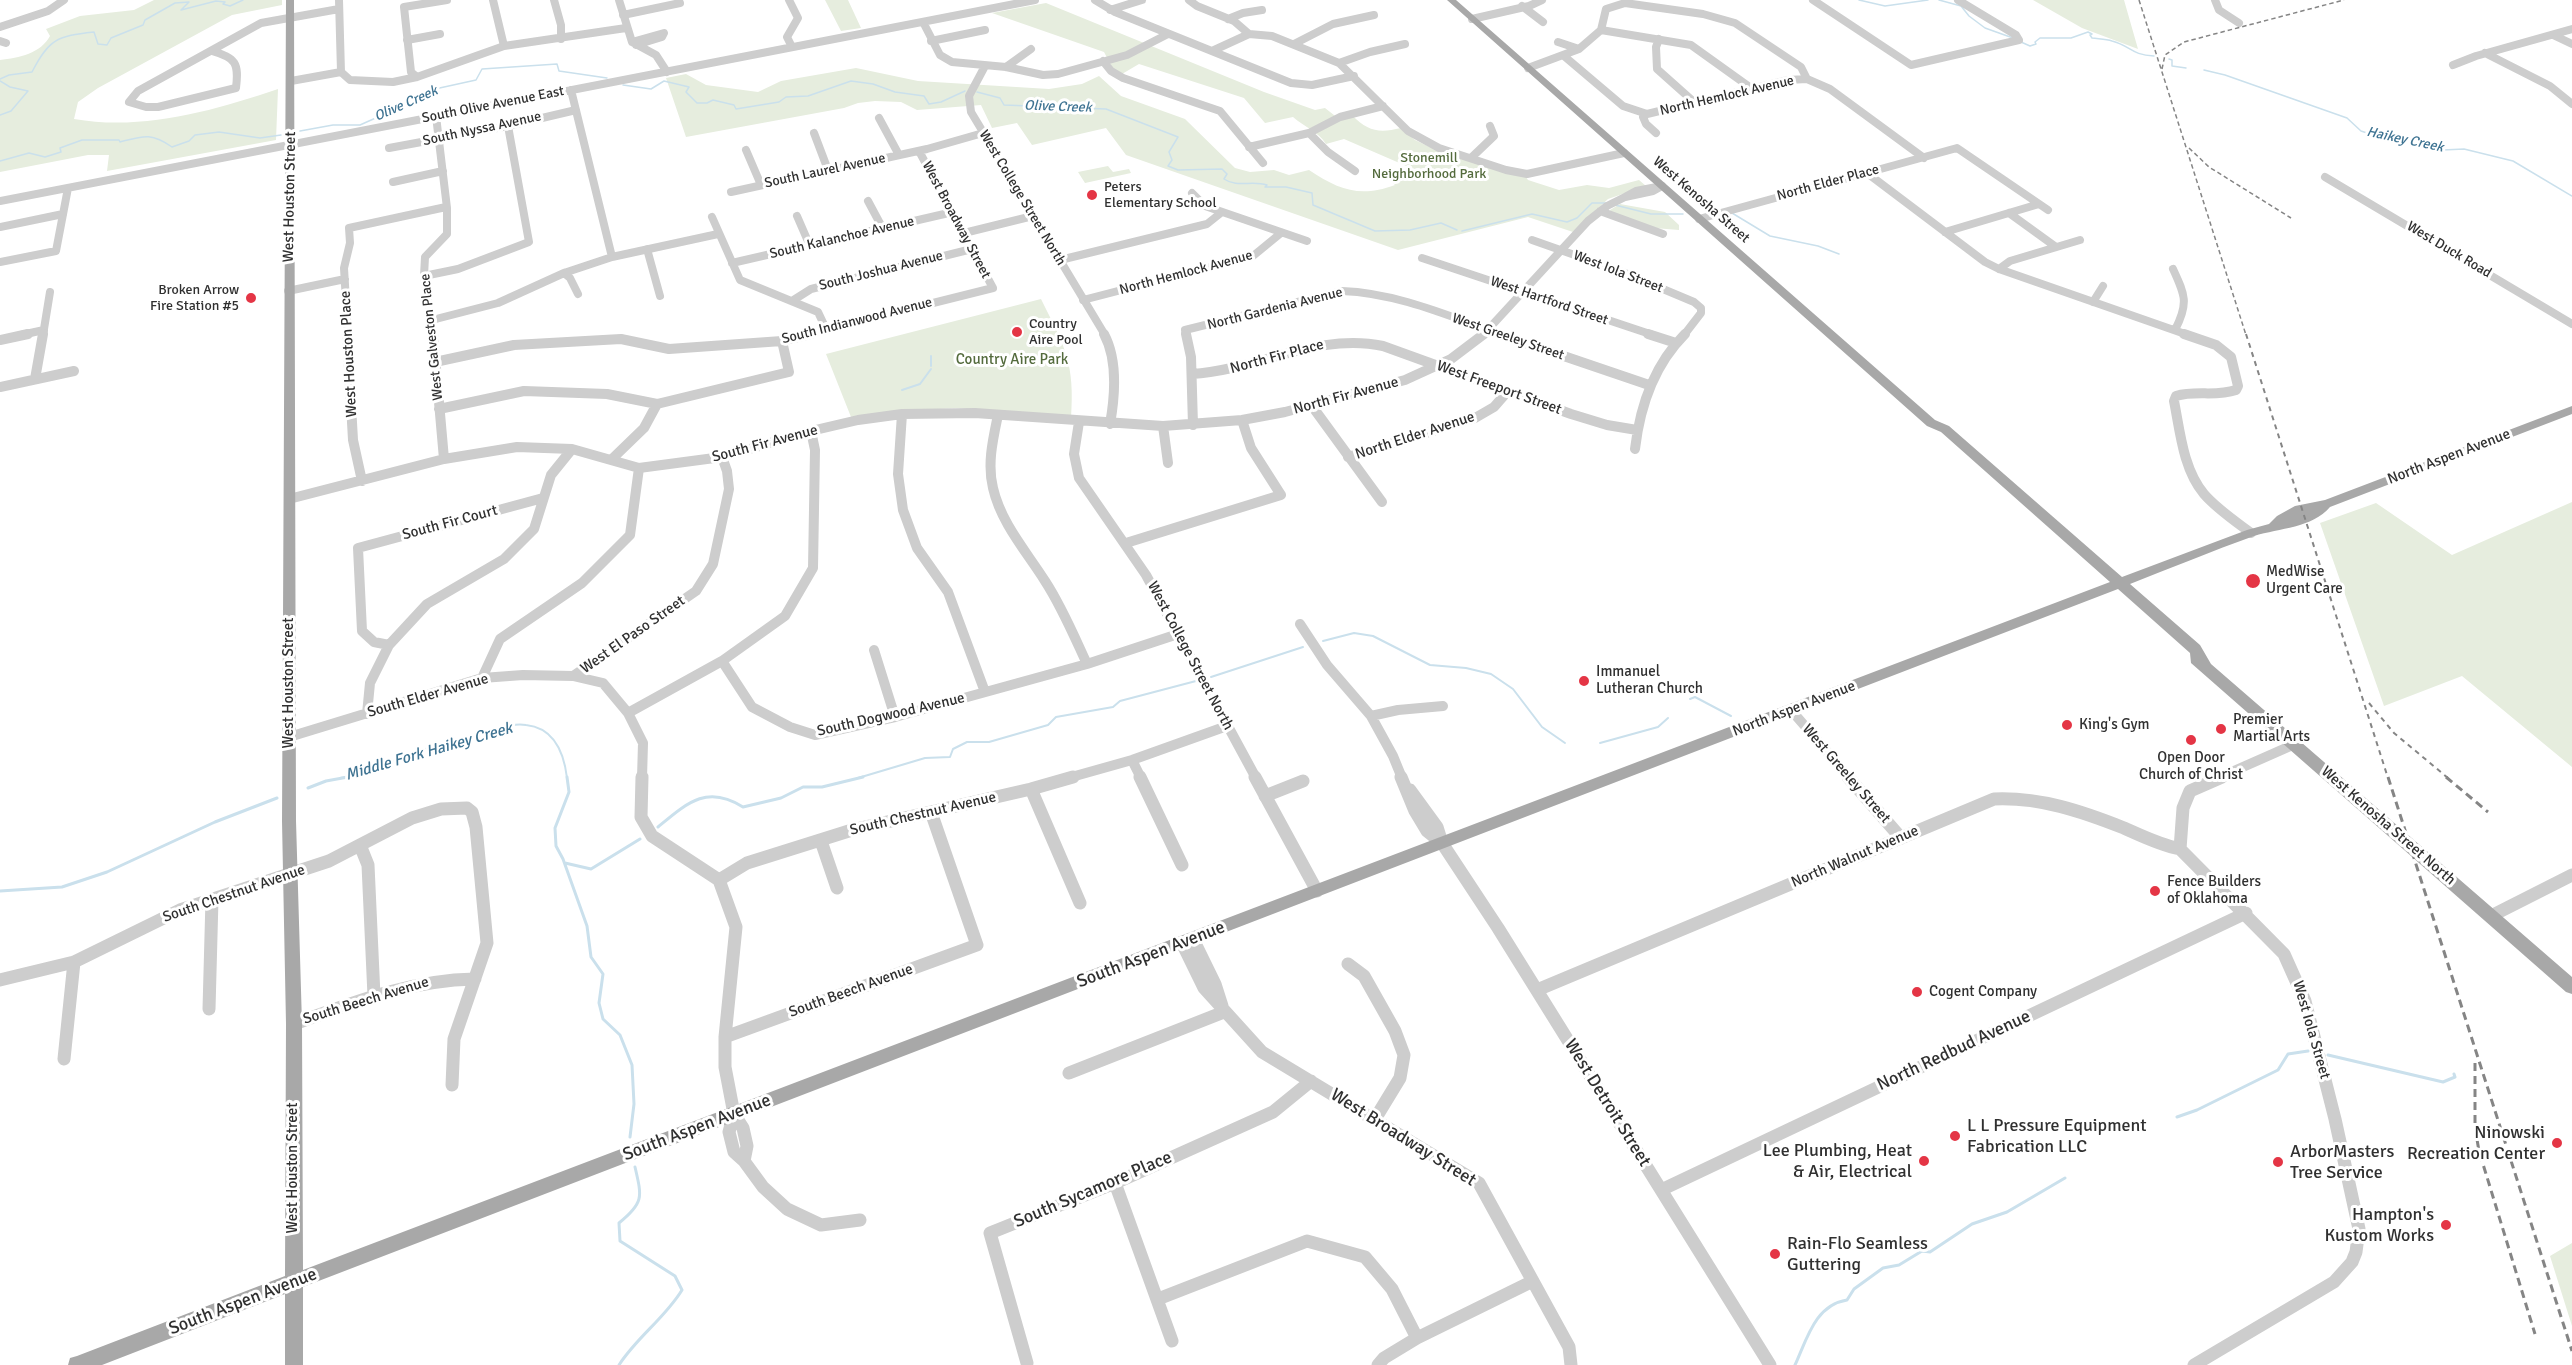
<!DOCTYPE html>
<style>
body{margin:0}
canvas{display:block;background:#fff}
</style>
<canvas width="2572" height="1365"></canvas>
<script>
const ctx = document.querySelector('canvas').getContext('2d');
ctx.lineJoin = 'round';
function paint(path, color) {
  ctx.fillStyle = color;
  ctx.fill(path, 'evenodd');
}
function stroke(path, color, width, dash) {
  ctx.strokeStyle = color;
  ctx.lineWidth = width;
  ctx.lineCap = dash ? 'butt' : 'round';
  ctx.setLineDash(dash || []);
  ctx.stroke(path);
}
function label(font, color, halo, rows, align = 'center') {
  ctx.font = font + ' Signika,sans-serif';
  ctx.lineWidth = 6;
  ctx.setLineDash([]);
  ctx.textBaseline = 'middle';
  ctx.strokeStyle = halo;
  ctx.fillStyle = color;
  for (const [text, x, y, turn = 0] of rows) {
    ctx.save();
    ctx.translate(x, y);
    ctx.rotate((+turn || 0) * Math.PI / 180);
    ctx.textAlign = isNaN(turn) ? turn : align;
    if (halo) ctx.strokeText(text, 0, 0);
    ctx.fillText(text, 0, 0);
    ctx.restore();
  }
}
const green = new Path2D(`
 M154 0H282V5L232 15 98 88 78 102 74 119C142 131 213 111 278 89L276 140 107 171 109 155H88L0 172V60C19 58 41 53 50 36L46 29 80 16 134 10Z
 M825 0H848L861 28 841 31Z
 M2033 0H2124L2138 49 2082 28Z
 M1046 3 1264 92 1315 110 1325 108 1339 119 1352 115C1368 132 1380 133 1401 128L1415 140 1434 149 1526 177 1528 180 1559 190 1587 185 1609 188 1639 180 1646 186 1608 199 1573 232 1528 217 1398 250 1126 155 1106 128 1032 145 1017 123 992 128 981 105 917 110 901 102 875 101 858 103 844 108 686 137 666 78 686 74 706 85 758 92 781 81 856 68 918 81 1049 89 1082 84 1099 76 1121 96 1185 119 1235 168 1250 172 1274 170 1289 175 1309 170C1339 190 1360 198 1395 185L1392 182 1411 168 1344 139 1326 144C1318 131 1304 127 1293 117L1265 123 1244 98 1139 64 1122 74 1113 69 1104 52 992 13Z
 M1108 166 1113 172 1129 169 1131 173 1085 183 1078 172Z
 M1620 204 1665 212 1679 225V230L1654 228 1611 213 1610 210Z
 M1041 299C1065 347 1075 363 1071 418L957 408 902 411 851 417 826 354Z
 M2572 502V767L2462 676 2384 706 2320 523 2376 503 2452 555Z
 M2572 1243V1326L2550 1256Z`);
const streamFar2 = new Path2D(`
 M1859 0 1885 6 1928 0
 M1939 0 1961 6 1969 16 1985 28 2013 38
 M2021 42 2030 46 2036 44 2035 42 2040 38H2071L2088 32 2092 34 2090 35 2092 38C2099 39 2106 39 2112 41 2131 46 2131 55 2154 56
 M2169 59 2172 60V66L2186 68
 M2204 70 2225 75 2347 118 2361 131 2376 136H2390L2443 150 2464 149 2513 161 2572 196
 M0 79 9 75 32 72C49 39 57 36 94 32L98 44 107 45 111 38 143 25 145 20 175 3 189 2 181 10 216 1 225 2 223 4 230 6 243 0
 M0 81 10 87 28 91 11 111 0 115
 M623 85 651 89 664 81 689 87 686 92 697 103H707L713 100 734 105 736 109 779 102 786 97 808 96 851 81 873 84 895 92 924 96 929 104 941 102 965 91
 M977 92 1000 98 1004 105 1106 109 1178 137 1169 152 1172 160 1168 166 1178 170 1222 169 1227 174 1224 179C1237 188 1252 180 1267 185L1265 187H1286L1312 193 1313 205 1375 231 1410 230 1441 223 1457 230
 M300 131 333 125H360L389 112 394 106 435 89 476 80 482 69 557 64 559 71 607 78
 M0 161 29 153 45 157 61 152 60 148 82 140H119L120 142C143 136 151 132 172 147L189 141 195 135 219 132 260 138 281 135
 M1615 205 1651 214H1683
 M1732 213 1770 236 1818 246 1839 254
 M1462 231 1532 214 1567 222 1577 218 1592 203H1606`);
const streamFar1 = new Path2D(`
 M931 356V366
 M902 390 920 384 931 369
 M1323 641 1354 633 1373 636 1430 665 1466 668 1491 674 1513 689 1542 727 1565 743
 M1211 677 1303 647
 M1690 699 1695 697 1731 716
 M1600 743 1658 727 1668 718
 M340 778C368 773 392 761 419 751 442 743 468 741 491 733 504 728 512 723 526 725 555 728 564 753 567 778
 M858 778 925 758 950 757 953 749 967 742H989L1048 725 1056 717 1113 707 1120 701 1196 681`);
const stream = new Path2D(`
 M567 777 569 792 555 828 556 846 563 859 587 926 591 957 603 974 599 1003 603 1019 620 1035 632 1065 634 1104 630 1137
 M308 788 326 781 348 777
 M658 827C687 803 707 784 743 807L781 798 803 787H822L863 777
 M565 863 591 869 640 839
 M0 891 62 887 107 872 215 822 277 798
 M2328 1055 2443 1082 2455 1077 2454 1074
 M2177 1117 2197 1110 2278 1070 2288 1054 2308 1051
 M619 1365C637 1337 665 1318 682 1290L675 1276 620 1241 619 1223C644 1203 642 1197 635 1167
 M1795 1365C1807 1339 1815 1305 1847 1300L1854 1289 1883 1268 1899 1265 1922 1251 1930 1252 1972 1224 2007 1212 2065 1178`);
const minorFar2 = new Path2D(`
 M339 0 341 72
 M493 0 504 46
 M554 0 561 25V39
 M619 0 632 42 656 55 667 72
 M789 0 798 18 787 37 792 47
 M1095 0 1115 12 1291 83 1312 85 1354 76
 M1189 0 1197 6 1234 21 1249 34 1272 36 1339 63 1408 131 1439 148 1506 170 1527 174 1624 153
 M1813 0 1911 65 2019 40 2016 35 1958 0
 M2215 0 2219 10 2239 23
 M1522 6 1543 22
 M1110 10 1142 0
 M623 15 680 3
 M1228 19 1243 13 1262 10
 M1472 19 1529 6 1542 0
 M923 22 940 55 952 62 1006 67 1043 75 1058 74 1127 55 1168 34
 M0 27 48 11 64 0
 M1601 30 1691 45 1751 88
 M2553 35 2572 44
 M1659 39 1656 47 1657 69 1694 102
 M407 40 440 34
 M0 41 6 43
 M931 41 985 30
 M632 42 664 33 662 37 636 45
 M1558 42 1579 49
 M1294 44 1333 24 1374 15
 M212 51C236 58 239 63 236 88L158 107H146L129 102 138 91 261 23 339 9
 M1212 51 1249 34
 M2485 53 2550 86 2572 104
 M1564 56 1623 106 1647 114 1643 117 1646 124 1656 133
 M1103 61 1111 71 1123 78 1220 111 1263 163
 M1339 63 1370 52 1405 44
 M2453 65 2476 56 2572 29
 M985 66 969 96 971 112 1105 335
 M1006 67 1031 49
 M1528 68 1579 49 1601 30 1606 9 1625 3 1703 14 1735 23 1801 67 1807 79 1830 89 1924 158
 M341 72 350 80 393 82 417 77 504 46 626 28
 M417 77 411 72 404 7 447 0
 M291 81 341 72
 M571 90 612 257
 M1647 114 1788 80 1807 79
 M879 118 899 155
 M814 133 828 170
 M1309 133 1328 152 1355 171
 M1249 147 1309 133 1340 117 1383 106
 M389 148 508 126 576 110
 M746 150 761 185
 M1471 158 1494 136 1490 126
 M1867 173 1985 262 1999 269 2188 335
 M2325 177 2572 324
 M393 182 443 171
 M1662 186 1653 191 1625 197 1636 191Z
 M731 192 927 149 983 133
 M1192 193 1205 206 1307 241
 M0 201 1035 0
 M868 201 883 229
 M1600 211 1663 234
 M2009 213 2056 247
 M797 216 810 246
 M712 217 740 280 818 312 826 329
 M1699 219 1957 148 2048 210
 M0 227 63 214
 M1945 232 2039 204
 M964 233 1033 216
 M1532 240 1620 271 1694 302 1701 308V313L1684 335
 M647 249 660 296
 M1422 258 1653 335
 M1060 260 1207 224 1222 212
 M0 262 56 251 68 188
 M732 263 953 212
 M1999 269 2010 261 2080 240
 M2173 269C2185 295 2189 303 2175 330
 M564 273 570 278 578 294
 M424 276 458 269 529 242 508 126
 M288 291 345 279
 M1083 300 1253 256 1281 233
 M792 301 811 289 972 249
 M2093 302 2103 286
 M432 320 498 303 564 273 612 257 718 234
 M21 335 44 330
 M43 335 50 292
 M348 335 344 268 350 243 349 228 446 207
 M433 335 424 276 425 257 447 234V208L436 116
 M805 335 993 288 919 151
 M1186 335 1185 330 1342 291C1398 293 1451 317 1503 335
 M1483 335 1588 221 1607 206 1625 197`);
const minorFar1 = new Path2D(`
 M347 334 353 440 362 481
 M433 334 444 459
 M1104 334C1118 360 1115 396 1110 424
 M1186 334 1191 357 1193 425
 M1499 334 1649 385
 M1648 334 1676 343
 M2184 334 2216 345 2231 357 2238 386 2236 390C2216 397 2196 390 2176 396L2174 401C2180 431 2183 469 2204 494 2217 509 2235 521 2251 533
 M0 340 28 334
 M435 362 514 345 621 339 669 349 782 341 811 334
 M1192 374C1257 370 1318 332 1383 346L1571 414 1607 425 1637 430
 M35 379 43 334
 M0 387 74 371
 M1312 406 1382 502
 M439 409 524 391 607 394 657 404 789 372 782 341
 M902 414 898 474 903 510 917 548 948 592 985 692
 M998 415C993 439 987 464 993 488 1001 523 1026 551 1045 581 1062 607 1074 636 1087 664
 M1079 422 1074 454 1079 478 1146 575 1256 778
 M1163 426 1168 463
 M1635 449C1640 406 1654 365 1685 334
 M1348 457 1475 418 1494 407 1508 391
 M612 459 644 428 657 404
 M289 499 444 459 517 447 572 449 639 468 722 457 811 431 858 420 902 414 975 413 1163 426 1242 420 1285 412 1405 380 1451 359 1484 334
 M1126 543 1281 495 1251 448 1242 420
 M1300 624 1327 665 1371 716 1393 756 1402 778
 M389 645 374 642 362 631 358 548 543 498
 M874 650 895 717
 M722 661 752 707 790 727 815 735 895 717 1087 664 1178 634
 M573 676 696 591 713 564 729 489 727 471 722 457
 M482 678 500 639 582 583 630 535 639 468
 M1791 710 1850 778
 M628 713 722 661 785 616 813 568 815 450 811 431
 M367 714 370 683 389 645 427 604 504 559 534 529 551 475 572 449
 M1371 716 1398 710 1443 706
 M289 737 482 678 523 675 573 676 603 683 628 713 643 743 642 778
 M1132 760 1141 778
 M1068 778 1132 760 1227 726
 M2218 778 2295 744`);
const minor = new Path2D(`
 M642 777 641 817 652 836 719 880 736 927 725 1037V1067L734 1114 743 1128 747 1146 744 1161
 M1140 777 1182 865
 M1255 777 1317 891
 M1401 777 1415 811 1427 831 1442 843 1498 928 1770 1365
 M1848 777 1901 838
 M1031 789 1080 903
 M1410 790 1437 827 1442 843
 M1265 796 1303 781
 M821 841 837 888
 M360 845 368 865 374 996
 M2180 849 2284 954 2305 1001 2335 1119 2359 1229 2356 1252 2352 1262 2334 1282 2194 1365
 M2180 849 2183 808 2190 791 2222 777
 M719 880 747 863 852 830 1031 789 1073 777
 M2491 916 2572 875
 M1193 939 1215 984 1222 1006
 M1182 943 1204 988 1262 1052 1479 1183 1569 1347 1571 1365
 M1348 964 1364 976 1395 1031 1404 1055 1400 1078 1375 1119
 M0 980 74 962 180 910 329 861 412 818 441 809 467 808 472 812 476 827 487 943 454 1039 452 1085
 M1537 990 1994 799C2040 797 2081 811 2124 828 2142 836 2160 845 2180 849
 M209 1009 212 899
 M294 1024C354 1002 411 980 475 979
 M725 1037 977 945 931 812
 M64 1059 74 962
 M1069 1073 1224 1012
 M734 1114 729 1132 734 1152 744 1161 763 1187 787 1209 821 1225 860 1220
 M1115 1183 1172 1341
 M1661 1190 2246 913
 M1158 1299 1307 1241 1365 1257 1392 1289 1417 1338
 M1027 1363 990 1233 1115 1183 1273 1112 1311 1081
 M1378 1365 1384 1358 1417 1338 1533 1281`);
const major = new Path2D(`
 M286 0H294L296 821 302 1024 303 1270 2110 582 1941 432 1927 426 1447 0H1456L1935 420 1949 426 2122 577 2247 530 2269 524 2277 516 2295 506 2325 500 2572 406V414L2330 507C2312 528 2280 528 2254 536 2212 551 2171 568 2130 584L2200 645 2211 664 2572 977V994L2566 992 2191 663 2190 653 2118 589 303 1287V1365H285V1294L102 1365H68L70 1358 77 1356 285 1276 286 1024 282 821Z`);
const railFar2 = new Path2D(`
 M2139 0 2246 335
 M2162 69 2165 55 2184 42 2344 0
 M2189 148 2209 167 2291 218`);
const railFar1 = new Path2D(`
 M2246 334 2388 778
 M2369 703 2394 733 2448 778`);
const rail = new Path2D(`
 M2388 777 2572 1351
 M2446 777 2488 812
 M2475 1063V1128L2479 1151 2535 1334`);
const markers = [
 [1092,195,6,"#e43545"],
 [251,298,6,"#e43545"],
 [1017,332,6,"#e43545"],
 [2253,581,8,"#e43545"],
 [1584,681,6,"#e43545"],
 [2067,725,6,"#e43545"],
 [2221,729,6,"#e43545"],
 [2191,740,6,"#e43545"],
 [2155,891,6,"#e43545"],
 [1917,992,6,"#e43545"],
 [1955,1136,6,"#e43545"],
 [2557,1143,6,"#e43545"],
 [1924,1161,6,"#e43545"],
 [2278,1162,6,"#e43545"],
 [2446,1225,6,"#e43545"],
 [1775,1254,6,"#e43545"]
];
const farStreetnames = [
 ["North Hemlock Avenue",1727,96,-13],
 ["South Olive Avenue East",493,105,-11],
 ["South Nyssa Avenue",482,129,-12],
 ["South Laurel Avenue",825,171,-12],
 ["North Elder Place",1828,183,-15],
 ["West College Street North",1022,198,59],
 ["West Kenosha Street",1701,200,41],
 ["West Broadway Street",956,220,62],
 ["South Kalanchoe Avenue",842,238,-13],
 ["West Duck Road",2449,250,31],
 ["South Joshua Avenue",881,271,-14],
 ["West Iola Street",1618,272,21],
 ["North Hemlock Avenue",1186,273,-15],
 ["West Hartford Street",1549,301,19],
 ["North Gardenia Avenue",1275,309,-14],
 ["South Indianwood Avenue",857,321,-14],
 ["West Galveston Place",432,337,-96],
 ["West Greeley Street",1508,337,19]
];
const farWaternames = [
 ["Olive Creek",406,104,-24],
 ["Olive Creek",1058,107,2],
 ["Haikey Creek",2405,140,12]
];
const farParknames = [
 ["Stonemill",1429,158],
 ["Neighborhood Park",1429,174]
];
const farPoinames = [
 ["Peters",1104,187],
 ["Elementary School",1104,203],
 ["Broken Arrow",239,290,"right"],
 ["Fire Station #5",239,306,"right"],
 ["Country",1029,324],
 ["Aire Pool",1029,340]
];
const streetNames = [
 ["West Houston Street",290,197,-89],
 ["West Houston Place",349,354,-93],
 ["North Fir Place",1277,357,-15],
 ["West Freeport Street",1499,388,20],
 ["North Fir Avenue",1346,396,-15],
 ["North Elder Avenue",1415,436,-18],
 ["South Fir Avenue",765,444,-15],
 ["North Aspen Avenue",2449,457,-21],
 ["South Fir Court",450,523,-15],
 ["West El Paso Street",633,635,-35],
 ["West College Street North",1190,656,62],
 ["West Houston Street",289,683,-90],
 ["South Elder Avenue",428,696,-16],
 ["North Aspen Avenue",1794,709,-21],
 ["South Dogwood Avenue",891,715,-13],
 ["West Greeley Street",1846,774,49],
 ["South Chestnut Avenue",923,814,-13],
 ["West Kenosha Street North",2388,826,41],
 ["North Walnut Avenue",1855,857,-23],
 ["South Chestnut Avenue",234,894,-19],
 ["South Beech Avenue",851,991,-20],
 ["South Beech Avenue",366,1001,-17],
 ["West Iola Street",2311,1030,74],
 ["West Houston Street",293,1168,-90]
];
const parkNames = [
 ["Country Aire Park",1012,360]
];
const poiNames = [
 ["MedWise",2266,572],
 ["Urgent Care",2266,589],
 ["Immanuel",1596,672],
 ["Lutheran Church",1596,689],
 ["Premier",2233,720],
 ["Martial Arts",2233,737],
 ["King's Gym",2079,725],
 ["Open Door",2191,758,"center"],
 ["Church of Christ",2191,775,"center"],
 ["Fence Builders",2167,882],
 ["of Oklahoma",2167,899],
 ["Cogent Company",1929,992]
];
const waterNames = [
 ["Middle Fork Haikey Creek",429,752,-16]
];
const nearStreetnames = [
 ["South Aspen Avenue",1151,955,-21],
 ["North Redbud Avenue",1954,1051,-25],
 ["West Detroit Street",1607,1103,58],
 ["South Aspen Avenue",697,1128,-21],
 ["West Broadway Street",1403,1138,32],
 ["South Sycamore Place",1093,1190,-23],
 ["South Aspen Avenue",243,1302,-21]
];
const nearPoinames = [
 ["L L Pressure Equipment",1967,1126],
 ["Fabrication LLC",1967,1147],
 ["Ninowski",2545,1133,"right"],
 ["Recreation Center",2545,1154,"right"],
 ["Lee Plumbing, Heat",1912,1151,"right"],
 ["& Air, Electrical",1912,1172,"right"],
 ["ArborMasters",2290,1152],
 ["Tree Service",2290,1173],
 ["Hampton's",2434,1215,"right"],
 ["Kustom Works",2434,1236,"right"],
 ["Rain-Flo Seamless",1787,1244],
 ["Guttering",1787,1265]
];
paint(green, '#e6edde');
stroke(streamFar2, '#cae0ec', 1.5);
stroke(streamFar1, '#cae0ec', 2);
stroke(stream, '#cae0ec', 3);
stroke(minorFar2, '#cdcdcd', 8);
stroke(minorFar1, '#cdcdcd', 10);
stroke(minor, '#cdcdcd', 13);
paint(major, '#a8a8a8');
stroke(railFar2, '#858585', 1.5, [4.5, 3]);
stroke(railFar1, '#858585', 2, [5, 4.5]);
stroke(rail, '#858585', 3, [8, 5]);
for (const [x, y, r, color] of markers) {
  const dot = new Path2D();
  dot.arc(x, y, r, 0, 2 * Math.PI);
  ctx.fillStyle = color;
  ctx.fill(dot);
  stroke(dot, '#fff', 2);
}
label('14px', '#303030', '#fff', farStreetnames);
label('italic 14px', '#3e7392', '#fff', farWaternames);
label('14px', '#546b3d', '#fff', farParknames);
label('14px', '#303030', '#fff', farPoinames, 'left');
label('15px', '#303030', '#fff', streetNames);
label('15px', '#546b3d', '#fff', parkNames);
label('15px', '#303030', '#fff', poiNames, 'left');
label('italic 16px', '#3e7392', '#fff', waterNames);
label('18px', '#303030', '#fff', nearStreetnames);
label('18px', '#303030', '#fff', nearPoinames, 'left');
</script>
